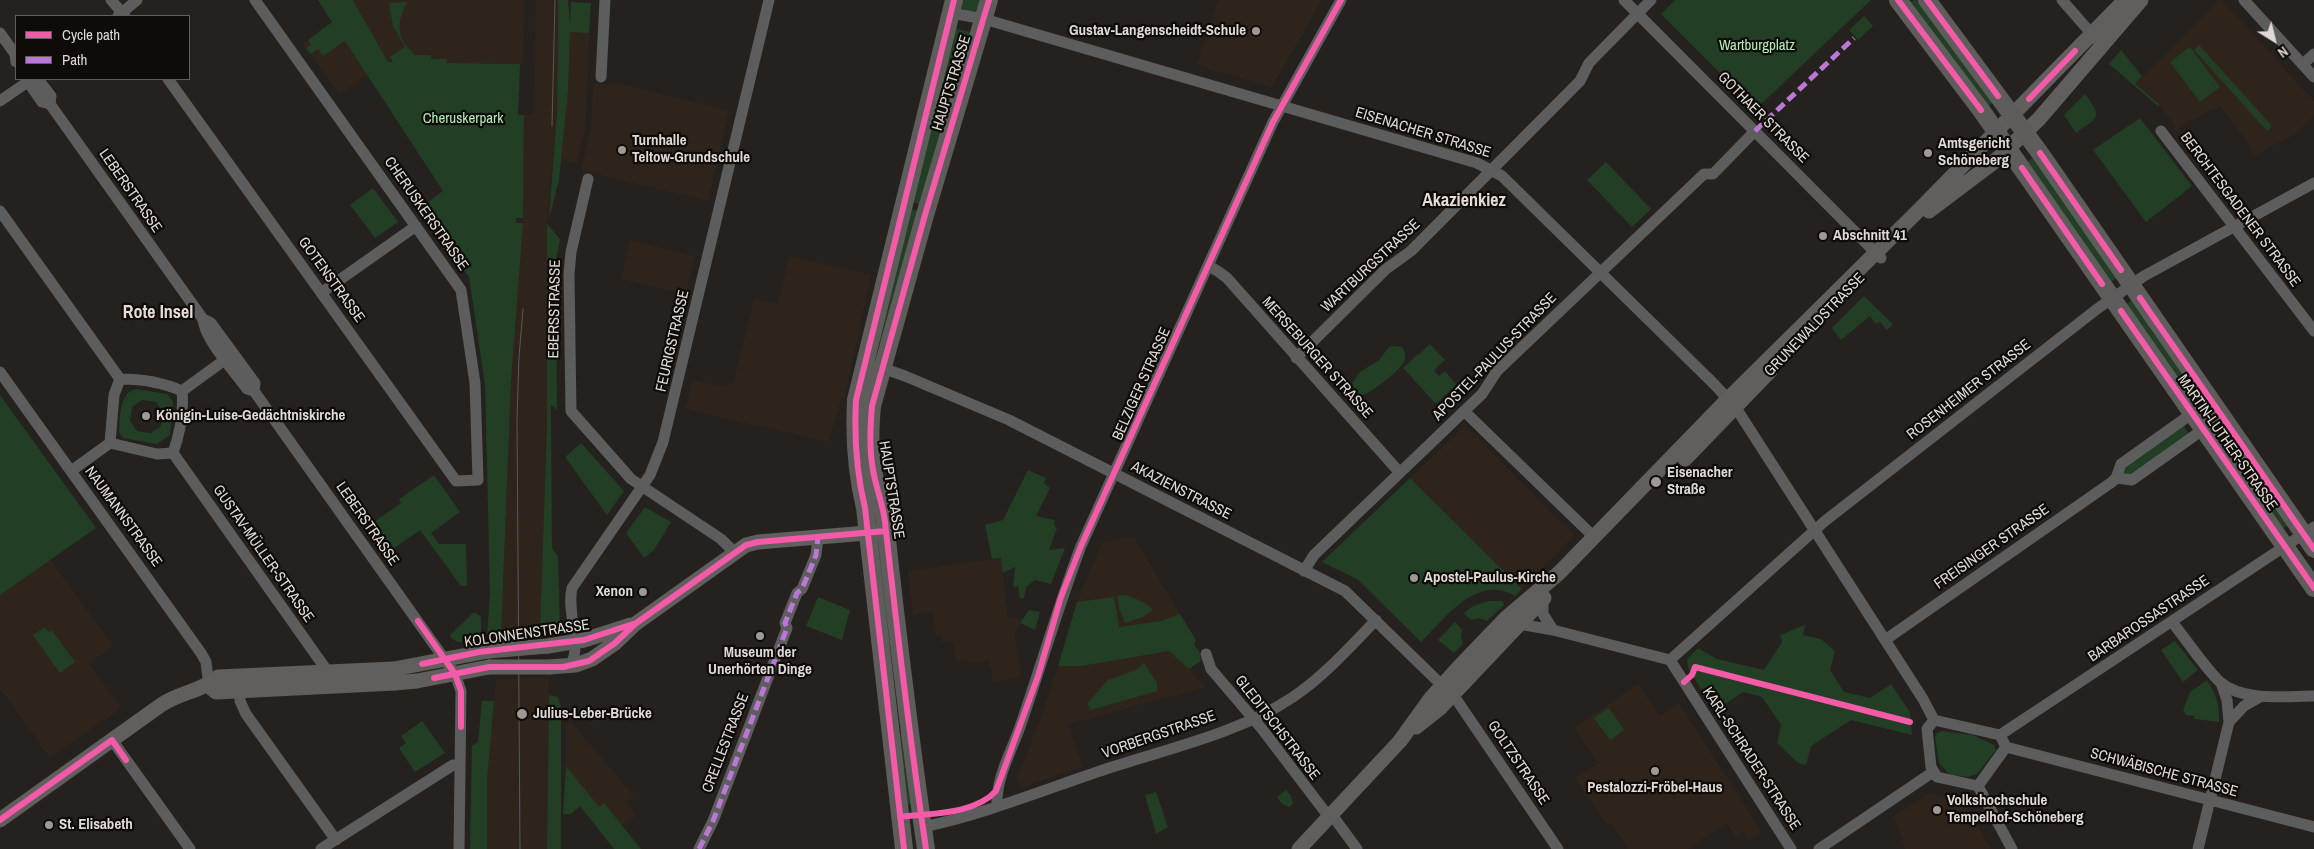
<!DOCTYPE html>
<meta charset="utf-8">
<style>
body{margin:0}
#map{position:relative;width:2314px;height:849px;overflow:hidden;background:#25211e;font-family:"Archivo Narrow",sans-serif}
canvas{display:block}
.legend{position:absolute;left:15px;top:15px;width:175px;height:65px;box-sizing:border-box;background:#0e0b08;border:1px solid #625e5a;margin:0;padding:6px 9px;list-style:none;font-size:15px;color:#dfdad6}
.legend li{display:flex;align-items:center;gap:10px;height:25px}
.legend b{width:25px;border:1px solid #625e5a}
.north{position:absolute;left:2249px;top:15px;width:50px;height:50px;-webkit-text-stroke:4px #0e0b08;paint-order:stroke;rotate:144deg;font-size:14px;font-weight:700;line-height:20px;text-align:center;color:#dfdad6}
.north::after{content:'';display:block;margin:auto;width:18px;height:22px;background:#dfdad6;clip-path:polygon(50% 0,100% 100%,50% 72%,0 100%)}
</style>
<div id="map">
<canvas width="2314" height="849"></canvas>
<ul class="legend">
<li><b style="height:6px;background:#f35aa7"></b>Cycle path</li>
<li><b style="height:6px;background:#ba77d6"></b>Path</li>
</ul>
<div class="north">N</div>
</div>
<script>
const ctx = document.querySelector('canvas').getContext('2d');
ctx.lineJoin = 'round';
function paint(path, color) {
  ctx.fillStyle = color;
  ctx.fill(path, 'evenodd');
}
function stroke(path, color, width, dash) {
  ctx.strokeStyle = color;
  ctx.lineWidth = width;
  ctx.lineCap = dash ? 'butt' : 'round';
  ctx.setLineDash(dash || []);
  ctx.stroke(path);
}
function label(font, color, halo, rows, align = 'center') {
  ctx.font = font + ' "Archivo Narrow",sans-serif';
  ctx.lineWidth = 4.5;
  ctx.setLineDash([]);
  ctx.textBaseline = 'middle';
  ctx.strokeStyle = halo;
  ctx.fillStyle = color;
  for (const [text, x, y, turn = 0] of rows) {
    ctx.save();
    ctx.translate(x, y);
    ctx.rotate((+turn || 0) * Math.PI / 180);
    ctx.textAlign = isNaN(turn) ? turn : align;
    if (halo) ctx.strokeText(text, 0, 0);
    ctx.fillText(text, 0, 0);
    ctx.restore();
  }
}
const built = new Path2D(`
 M353 0H524L523 64 388 62Z
 M536 0H558L557 112 547 224V424L540 630 501 636 511 382 523 218 524 115 534 114Z
 M1218 0H1322L1272 87 1197 65Z
 M2220 0H2222L2314 101V116L2296 134 2253 156 2249 145 2220 106 2183 125 2176 132 2173 123 2160 105 2135 84Z
 M571 2 591 3 585 127 577 163 560 160 568 91Z
 M333 22 367 75 341 94H339L303 44Z
 M615 83 729 110 708 201 581 170 591 128 593 84 614 85Z
 M630 240 695 256 686 294 621 279Z
 M789 256 871 275 845 396 841 400 828 442 686 409 693 380 727 387 728 384 733 385 754 299 778 304Z
 M1465 426 1575 535 1522 589 1410 478Z
 M1134 537 1180 614 1161 621 1119 627 1077 602 1102 542Z
 M1001 558 1008 617 1022 619 1015 634 1021 677 993 682 989 660 968 663 967 660 956 662 953 641 942 642 941 634H935L933 612 913 614 908 571Z
 M50 559 113 646 89 663 121 708 50 758 0 688V595Z
 M1169 651 1189 669 1206 687 1068 724 1083 767 1023 787 1016 780 1042 715 1058 666H1082Z
 M549 678 547 849H487V780L496 679Z
 M1638 684 1660 715 1679 703 1762 832 1748 840 1743 833 1736 838 1727 823 1688 849H1627L1628 848 1611 823 1607 825 1575 778 1598 763 1574 728Z
 M566 723H572L634 796 627 802 636 815 622 826 604 804 599 808 566 766Z
 M1929 793 1964 802 1991 849H1905L1894 816Z`);
const green = new Path2D(`
 M318 0H353L388 62H393L390 57 405 47 393 26 389 3 407 2C400 15 396 30 404 43 407 48 412 50 414 55H431V59H447V63L520 64 518 115H524L523 218H516V223H523L511 382 501 636 487 637 490 593 485 385 469 277 420 208 443 191 345 41 323 56 318 49 310 54 306 48 311 45 308 40 332 22Z
 M558 0H568L570 25 571 2 591 3 589 33 570 32 568 91 559 180 549 218 557 112Z
 M962 0H981L975 13 962 9Z
 M1675 0H1871L1756 109 1661 14Z
 M1914 0H1917L1993 102 1989 106 1910 3Z
 M1864 16 1873 26 1858 40 1849 30Z
 M954 28 974 33 922 205 912 202Z
 M2199 45 2272 126 2267 131 2194 50Z
 M2190 47 2220 87 2200 102 2170 62Z
 M2121 50 2142 76 2135 84 2160 105 2158 106 2109 64Z
 M2085 94C2103 119 2099 116 2076 133L2064 115Z
 M2140 118 2192 186 2146 222 2093 150Z
 M2033 157 2117 278 2111 282 2028 162Z
 M1606 162 1651 209 1632 227 1587 180Z
 M373 188 398 222 375 238 350 205Z
 M910 209 920 211 883 342 878 341Z
 M547 224 560 239 556 261 557 410 551 405 552 548 558 557 560 626 540 630 547 424Z
 M1864 296 1893 324 1887 330 1880 322 1876 324 1870 316 1841 340 1832 328Z
 M2132 300 2198 396 2192 401 2126 305Z
 M1430 344 1445 360 1434 370 1439 376 1445 371 1457 385 1436 404 1403 368 1418 354 1420 355 1419 354Z
 M1395 346 1402 347C1404 350 1406 354 1405 358 1404 369 1371 393 1361 396L1356 394 1352 383 1360 372 1379 360 1389 347Z
 M136 389 167 394 173 401 170 435 157 444 123 438 119 432C120 418 119 392 136 389ZM142 400 156 402 163 412 161 426 151 433 137 431 130 421 132 407Z
 M0 395 96 528 0 595Z
 M2183 425 2190 435 2130 477 2121 472V469Z
 M2222 430 2288 525 2282 529 2215 434Z
 M581 443 624 491 607 515 565 457Z
 M1028 470 1046 478 1044 483 1050 488 1036 516 1055 520 1054 526 1057 528 1049 550 1065 548 1051 584 1035 580 1026 587 1024 598H1020L1018 586 1013 587 1015 567 1003 573 1001 558 992 559 985 525 1003 520Z
 M434 475 460 512 431 533 439 544H466L467 586H461L420 530 386 554 367 527 401 503 399 499Z
 M1410 478 1522 589 1515 596C1477 573 1445 618 1421 642L1357 579 1322 562Z
 M645 507 671 522 654 550 644 558 626 533Z
 M1127 595 1145 603 1153 610 1143 617 1125 623 1119 608 1117 596Z
 M818 597 850 610 842 640 806 626Z
 M1114 597 1119 627 1161 621 1180 614 1196 640 1194 645 1199 651 1201 661 1189 669 1169 651 1082 666H1058L1077 602Z
 M1489 601H1502L1504 605 1487 621 1479 618 1471 620 1464 613 1473 606Z
 M1029 610 1040 612 1035 630 1020 623Z
 M473 613H476L481 617V634L462 638V642H457L451 638 450 635Z
 M1455 622 1462 630 1461 637 1463 644 1454 653 1438 640Z
 M1805 625 1803 635 1821 639 1835 651 1830 670 1844 692 1870 698 1891 684 1910 712 1912 735 1851 720 1811 746 1806 765 1798 763 1777 743 1781 725 1762 697 1743 692 1715 711 1688 668 1687 659 1698 648 1717 659 1764 670 1782 642 1780 635Z
 M45 627 49 632 52 630 75 662 60 673 33 635Z
 M2175 641 2198 670 2183 682 2161 650Z
 M1144 663 1157 683V691L1091 710 1087 704 1108 680 1136 670Z
 M2207 680C2216 693 2220 706 2219 722L2195 719 2194 716 2186 715 2183 710 2190 692Z
 M549 695 558 697 561 706V849H547Z
 M482 701H494L487 780V849H470L472 746 478 742Z
 M1609 708 1624 730 1610 740 1594 718Z
 M422 721 445 753 415 772 399 748 406 743 401 736Z
 M1942 731 1973 735 1994 745 1996 750 1977 774 1968 777 1953 775 1948 773 1939 763 1935 738 1937 733Z
 M907 733 915 804 905 805 896 734Z
 M566 766 599 807 604 803 641 849H614L580 806 571 814H563Z
 M1286 790 1291 796 1293 804 1289 807 1282 804 1277 797Z
 M1156 792 1168 827 1156 834 1145 795Z`);
const minor = new Path2D(`
 M111 0 125 16
 M1624 0 1881 258
 M2062 0 2097 40
 M2244 0 2314 77
 M951 13 984 19 1477 163 1502 176 1714 384 1736 408 1923 699 1934 720
 M118 16 137 0
 M0 33 15 54 16 62
 M2303 64 2314 54
 M601 77 605 0
 M26 79 42 102 50 104
 M38 79 51 96 50 104 203 319 211 323 255 383 254 391 455 674 461 691 459 849
 M168 79 456 481 478 480 475 383 461 290 255 0
 M0 101 32 79
 M2161 131 2314 331
 M588 179 571 252 569 274 571 411 631 479 721 539 734 552
 M0 211 120 379
 M1209 266 1219 272 1227 278 1400 473
 M321 293 416 226
 M203 319C204 339 235 372 247 389L254 391
 M1296 358 1386 269 1411 251 1580 81 1589 63 1651 0
 M876 366 905 376 1009 420 1345 591 1456 699 1558 849
 M0 372 201 653 206 662 209 686
 M120 379C141 379 162 382 182 391 184 412 180 433 173 453L157 454 110 443 114 395Z
 M182 391 230 356
 M1464 411 1594 537
 M173 453 328 672
 M71 471 110 443
 M2116 478 2132 480 2222 416
 M1304 571 1314 555 1482 394 1497 371 1704 174H1713L1755 131
 M1543 600V614L1553 630
 M2172 622C2186 639 2205 668 2220 682 2243 702 2286 696 2314 696
 M1519 624 1553 630 1670 660
 M1885 640 2112 482 2116 478 2121 464 2211 400
 M1206 654 1211 669 1262 729 1329 817
 M1670 660 1825 521 2097 309 2144 276 2314 183
 M1670 660 1791 849
 M570 666C583 646 566 612 572 588L650 475 663 442 769 0
 M240 690V701L246 714 336 840
 M1934 720 2000 735 2006 747 1978 786 1937 777 1931 767 1927 729Z
 M2229 722 2244 706 2260 697
 M2000 735 2314 527
 M112 740 190 849
 M2006 747 2314 827
 M1978 786 2012 849
 M997 805C996 776 1013 749 1022 721 1042 663 1059 604 1081 546L1273 122 1341 0
 M1332 815 1357 849
 M923 827C985 814 1046 789 1106 769 1167 749 1240 733 1293 697 1324 676 1350 647 1376 620
 M321 849 453 765H460
 M699 849 713 821 787 628 785 623 797 593 802 589 816 555 818 537
 M1819 849 1933 772
 M2198 849 2229 722 2227 700 2221 683`);
const secondary = new Path2D(`
 M1929 211 1994 162 2039 119 2141 0
 M1685 459 1770 371
 M548 646 584 640 631 625
 M549 667 576 665 592 659 615 643 635 624 746 545 758 542 879 532
 M209 686 216 692 395 683 417 681 489 667
 M1416 727 1440 708 1544 598
 M0 820 161 705C180 692 203 691 218 677L394 669 488 651
 M1299 849 1400 741 1431 698 1458 668 1506 618 1559 573 1728 399 1919 210 2125 0`);
const primary = new Path2D(`
 M1898 0 1981 110 2314 588
 M1927 0 2040 153 2314 549
 M904 849 865 508C856 471 854 438 856 400L954 0
 M926 849C910 740 897 631 885 522 883 504 876 488 873 470 869 449 870 428 872 406L925 215 989 0`);
const tram = new Path2D(`
 M552 126 555 0
 M520 849 517 418 519 357 523 309`);
const secondaryBridge = new Path2D(`
 M488 651 548 646
 M489 667H549`);
const quiet = new Path2D(`
 M1755 131 1854 38
 M699 849 713 821 787 628 785 623 797 593 802 589 816 555 818 537`);
const cycleway = new Path2D(`
 M1898 0 1981 110
 M1927 0 1998 96
 M2029 99 2075 51
 M2040 153 2121 270
 M2022 168 2102 284
 M2140 298 2314 549
 M2121 311 2314 588
 M418 621 455 674 461 691V727
 M422 664 479 652 584 640 633 624
 M434 678 489 667H563L589 661 615 643 635 624 746 545 758 542 886 531
 M1684 682 1692 675 1695 667 1910 722
 M900 817C930 813 974 815 996 791L1038 676 1061 597 1081 546 1273 122 1341 0
 M0 820 112 740 126 760
 M904 849 865 508C856 471 854 438 856 400L954 0
 M926 849C910 740 897 631 885 522 883 504 876 488 873 470 869 449 870 428 872 406L925 215 989 0`);
const markers = [
 [1256,31,5,"#9e9996"],
 [622,150,5,"#9e9996"],
 [1928,153,5,"#9e9996"],
 [1823,236,5,"#9e9996"],
 [146,416,5,"#9e9996"],
 [1656,482,6,"#9e9996"],
 [1414,578,5,"#9e9996"],
 [643,592,5,"#9e9996"],
 [760,636,5,"#9e9996"],
 [522,714,6,"#9e9996"],
 [1655,771,5,"#9e9996"],
 [1937,810,5,"#9e9996"],
 [49,825,5,"#9e9996"]
];
const poiNames = [
 ["Gustav-Langenscheidt-Schule",1246,31,"right"],
 ["Turnhalle",632,141],
 ["Teltow-Grundschule",632,158],
 ["Amtsgericht",1938,144],
 ["Schöneberg",1938,161],
 ["Abschnitt 41",1833,236],
 ["Königin-Luise-Gedächtniskirche",156,416],
 ["Eisenacher",1667,473],
 ["Straße",1667,490],
 ["Apostel-Paulus-Kirche",1424,578],
 ["Xenon",633,592,"right"],
 ["Museum der",760,653,"center"],
 ["Unerhörten Dinge",760,670,"center"],
 ["Julius-Leber-Brücke",533,714],
 ["Pestalozzi-Fröbel-Haus",1655,788,"center"],
 ["Volkshochschule",1947,801],
 ["Tempelhof-Schöneberg",1947,818],
 ["St. Elisabeth",59,825]
];
const parkNames = [
 ["Wartburgplatz",1757,46],
 ["Cheruskerpark",463,119]
];
const streetNames = [
 ["HAUPTSTRASSE",952,83,-73],
 ["GOTHAER STRASSE",1763,118,45],
 ["EISENACHER STRASSE",1423,133,17],
 ["LEBERSTRASSE",130,191,55],
 ["BERCHTESGADENER STRASSE",2240,210,53],
 ["CHERUSKERSTRASSE",426,214,55],
 ["WARTBURGSTRASSE",1371,266,-43],
 ["GOTENSTRASSE",331,280,54],
 ["EBERSSTRASSE",555,309,-89],
 ["GRUNEWALDSTRASSE",1815,325,-46],
 ["FEURIGSTRASSE",673,341,-77],
 ["APOSTEL-PAULUS-STRASSE",1495,357,-46],
 ["MERSEBURGER STRASSE",1317,358,48],
 ["BELZIGER STRASSE",1142,384,-66],
 ["ROSENHEIMER STRASSE",1969,390,-38],
 ["MARTIN-LUTHER-STRASSE",2227,443,55],
 ["HAUPTSTRASSE",891,490,81],
 ["AKAZIENSTRASSE",1181,491,27],
 ["NAUMANNSTRASSE",123,517,54],
 ["LEBERSTRASSE",367,524,55],
 ["FREISINGER STRASSE",1992,547,-35],
 ["GUSTAV-MÜLLER-STRASSE",263,554,55],
 ["BARBAROSSASTRASSE",2149,619,-34],
 ["KOLONNENSTRASSE",527,634,-8],
 ["GLEDITSCHSTRASSE",1277,728,52],
 ["VORBERGSTRASSE",1159,735,-19],
 ["CRELLESTRASSE",726,743,-69],
 ["KARL-SCHRADER-STRASSE",1751,759,57],
 ["GOLTZSTRASSE",1518,763,56],
 ["SCHWÄBISCHE STRASSE",2164,773,15]
];
const quarterNames = [
 ["Akazienkiez",1464,201],
 ["Rote Insel",158,313]
];
paint(built, '#2f241b');
paint(green, '#223e25');
stroke(minor, '#5c5d5c', 11);
stroke(secondary, '#605f5e', 15);
stroke(primary, '#5e5d5c', 18);
stroke(tram, '#5b5957', 1);
stroke(secondaryBridge, '#605f5e', 15);
stroke(quiet, '#ba77d6', 5, [10, 5]);
stroke(cycleway, '#f35aa7', 6);
for (const [x, y, r, color] of markers) {
  const dot = new Path2D();
  dot.arc(x, y, r, 0, 2 * Math.PI);
  ctx.fillStyle = color;
  ctx.fill(dot);
  stroke(dot, '#0e0b08', 2);
}
label('bold 15px', '#dfdad6', '#0e0b08', poiNames, 'left');
label('15px', '#b1eeb7', '#0e0b08', parkNames);
label('15px', '#dfdad6', '#0e0b08', streetNames);
label('bold 18px', '#e6dcd5', '#0e0b08', quarterNames);
</script>
